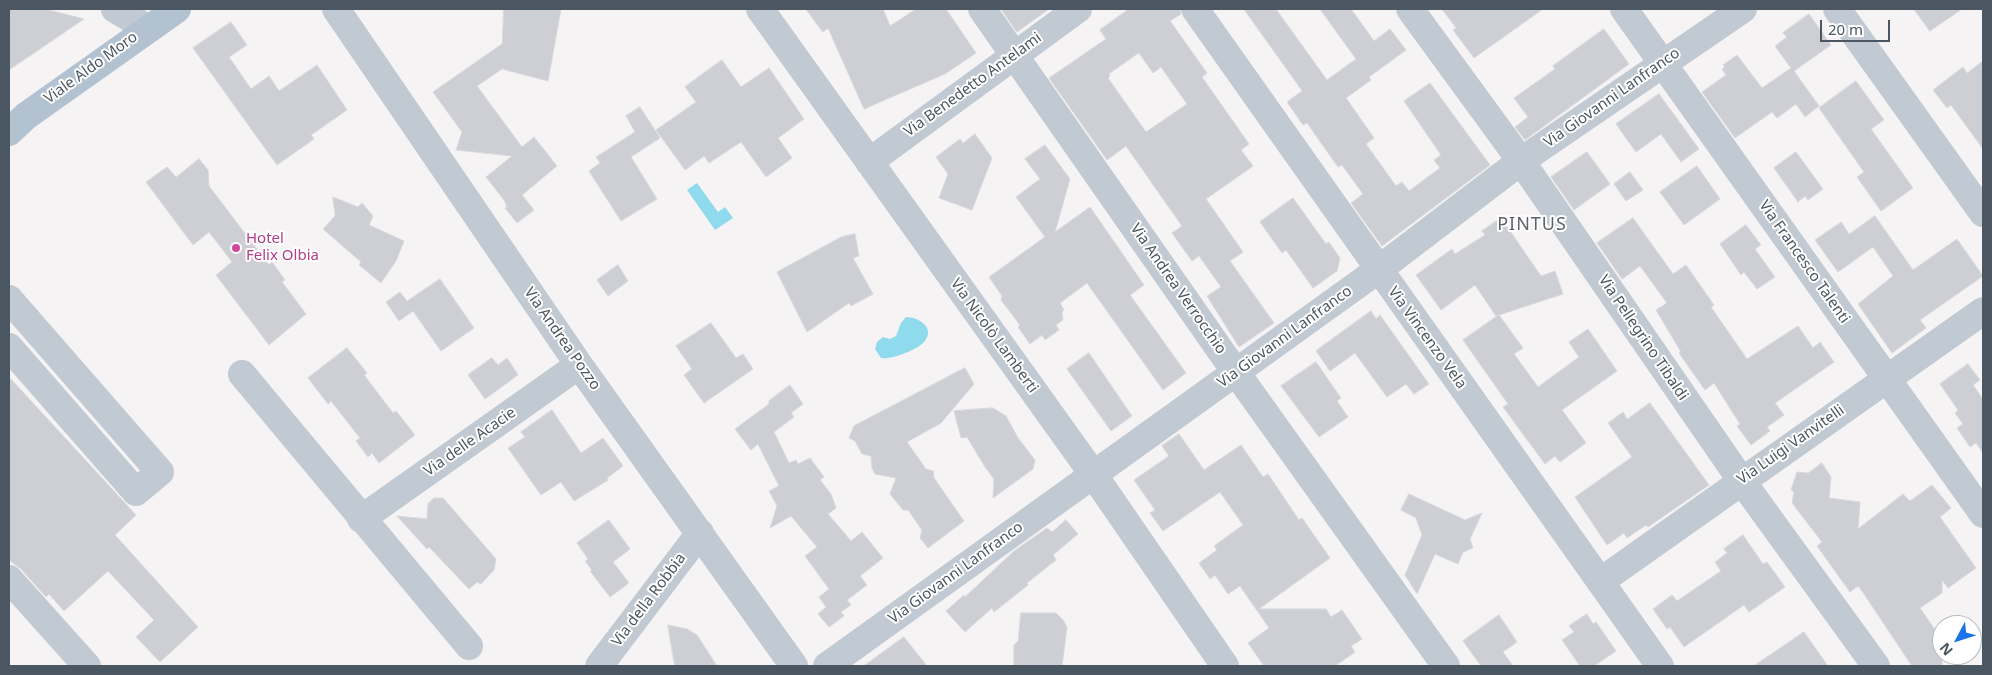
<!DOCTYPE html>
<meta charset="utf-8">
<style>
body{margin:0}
#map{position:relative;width:1992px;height:675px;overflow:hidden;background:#f5f3f3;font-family:"Noto Sans",sans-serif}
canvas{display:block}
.frame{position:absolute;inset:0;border:10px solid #4a5661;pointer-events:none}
.north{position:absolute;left:1932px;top:615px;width:50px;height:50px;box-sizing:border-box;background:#fff;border:1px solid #b7bbc0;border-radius:50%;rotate:230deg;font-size:14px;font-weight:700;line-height:20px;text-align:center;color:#4a5661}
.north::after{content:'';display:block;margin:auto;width:18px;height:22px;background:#1a73e8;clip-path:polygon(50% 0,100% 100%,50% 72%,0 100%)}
.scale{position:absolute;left:1820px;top:20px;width:70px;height:22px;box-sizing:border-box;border:2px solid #4a5661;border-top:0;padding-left:6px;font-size:15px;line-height:18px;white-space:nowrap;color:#4a5661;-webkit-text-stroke:4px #fff;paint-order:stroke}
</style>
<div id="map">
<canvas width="1992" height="675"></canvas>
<div class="frame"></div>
<div class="north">N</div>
<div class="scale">20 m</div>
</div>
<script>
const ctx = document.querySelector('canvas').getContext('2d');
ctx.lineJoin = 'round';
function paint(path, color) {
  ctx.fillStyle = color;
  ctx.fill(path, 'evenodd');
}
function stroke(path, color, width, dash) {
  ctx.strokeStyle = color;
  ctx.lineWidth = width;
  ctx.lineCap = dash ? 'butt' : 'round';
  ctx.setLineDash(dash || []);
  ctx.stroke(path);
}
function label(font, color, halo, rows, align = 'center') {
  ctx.font = font + ' "Noto Sans",sans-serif';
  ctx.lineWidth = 4;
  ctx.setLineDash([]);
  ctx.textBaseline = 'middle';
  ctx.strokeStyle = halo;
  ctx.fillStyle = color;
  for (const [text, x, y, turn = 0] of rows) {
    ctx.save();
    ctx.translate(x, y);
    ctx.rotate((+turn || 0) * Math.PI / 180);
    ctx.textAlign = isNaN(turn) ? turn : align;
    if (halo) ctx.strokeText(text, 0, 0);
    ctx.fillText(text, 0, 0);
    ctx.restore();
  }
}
const water = new Path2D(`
 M697 183 718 212 725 207 733 218 715 230 687 190Z
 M906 317C919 317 936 328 924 342 917 350 891 360 881 358L875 349 877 342 883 337 890 339 896 336 901 323Z`);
const building = new Path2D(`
 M9 9H45L84 19 9 70Z
 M504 9H561L548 81 502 69 477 86 522 147 534 137 557 166 522 195 534 210 517 223 505 208 507 207 504 200 486 177 512 156 456 150 462 132 433 92 502 44Z
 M806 9H883L890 26 916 9H946L976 53 945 74 864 109 828 28 823 32Z
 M1001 9H1049L1017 32Z
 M1129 9H1180L1181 14 1170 21 1207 73 1202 77 1249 144 1241 150 1253 166 1206 199 1243 252 1230 261 1274 323 1239 347 1207 296 1221 287 1199 256 1192 261 1172 233 1182 226 1126 146 1107 160 1049 78 1106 39 1100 30ZM1139 53 1153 73 1161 67 1187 104 1146 132 1108 78 1110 76 1109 74Z
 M1244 9H1276L1327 80 1356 59 1320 9H1351L1374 41 1390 29 1406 50 1369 77 1371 80 1346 98 1374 138 1366 144 1396 186 1402 182 1409 191 1440 168 1434 160 1441 155 1404 101 1430 83 1490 165 1382 246 1351 203 1363 194 1342 165 1338 167 1307 123 1303 125 1287 102 1302 91Z
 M1442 9H1543L1474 58 1453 30 1456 28Z
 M1914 9H1962L1930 31Z
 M1809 14 1831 45 1794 71 1819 106 1805 117 1796 104 1777 118 1772 112 1735 138 1702 92 1726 75 1722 69 1725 67 1723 65 1737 55 1762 88 1791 68 1775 46 1787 37 1783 33Z
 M231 22 247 45 229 57 251 89 269 76 279 91 317 65 347 110 311 135 314 139 277 165 193 48Z
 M1604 29 1629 64 1525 140 1515 127 1528 117 1514 98 1555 69 1553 66Z
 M722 60 741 87 769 68 804 119 778 138 792 158 766 177 741 142 709 163 704 156 685 170 656 130 696 102 685 87Z
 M1983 61V149L1951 105 1947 108 1933 90 1963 67 1967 73Z
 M1856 81 1884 120 1871 129 1913 188 1881 211 1857 177 1864 172 1819 108Z
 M1659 94 1699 149 1681 162 1661 134 1636 152 1616 124Z
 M640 107 660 138 631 157 657 199 621 221 589 171 600 163 596 157 635 132 626 116Z
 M975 134 992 158 972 210 939 198 948 174 936 157 960 139 963 143Z
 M1045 145 1070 179 1055 232 1090 207 1144 285 1130 295 1186 373 1163 390 1087 283 1060 303 1064 310 1062 312 1063 320 1056 325 1059 330 1045 340 1042 335 1030 344 1018 327 1020 325 1001 300 1002 296 989 277 1045 237 1016 197 1040 179 1025 159Z
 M1587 152 1610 184 1574 210 1551 177Z
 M1796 152 1823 189 1808 200 1805 196 1798 202 1774 168Z
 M199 159 208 170 209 186 269 265 272 262 285 280 282 282 306 314 269 345 216 275 232 262 209 232 193 245 146 182 167 167 176 177Z
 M1697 166 1720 199 1684 225 1660 192Z
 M1630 172 1643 190 1626 201 1614 184Z
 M333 197 358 207 362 203 373 216 369 225 404 241 396 261 381 283 359 265 361 262 323 229 335 216Z
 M1293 198 1326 244 1329 242 1340 258 1337 271 1313 288 1286 250 1282 253 1260 222Z
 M1875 216 1913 270 1957 239 1983 276 1920 320 1926 328 1892 353 1858 304 1893 276 1873 247 1838 272 1815 240 1841 222 1849 234Z
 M1501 218 1541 276 1555 271 1563 294 1496 316 1475 285 1441 310 1416 275 1452 249 1455 254 1485 235 1482 231Z
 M1633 218 1673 274 1686 265 1714 305 1711 307 1747 359 1798 326 1813 348 1820 342 1834 362 1775 403 1784 415 1767 427 1770 431 1751 445 1737 426 1740 424 1714 383 1705 390 1679 353 1681 352 1656 310 1667 303 1640 266 1622 279 1597 243Z
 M1746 225 1761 245 1755 249 1775 277 1757 289 1744 272 1741 275 1720 244Z
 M855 234 859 256 853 258 873 294 851 306 849 303 807 332 777 272 841 237Z
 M618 265 628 281 608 296 597 280Z
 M440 279 474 328 441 351 413 311 399 321 386 302 400 292 407 301Z
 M1371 311 1376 319 1380 315 1429 384 1414 394 1406 384 1387 397 1355 353 1330 371 1316 351Z
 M1499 315 1523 348 1514 354 1538 387 1579 357 1569 342 1588 329 1617 371 1562 410 1586 443 1560 462 1555 456 1545 464 1503 407 1508 404 1463 340Z
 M711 323 736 358 743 354 753 369 704 403 684 375 692 369 676 346Z
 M347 348 367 373 364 375 393 413 396 411 415 435 379 463 372 453 368 457 356 441 360 438 331 401 328 404 308 378Z
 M1089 353 1132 416 1111 431 1067 369Z
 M492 358 498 365 507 358 518 375 485 399 468 375Z
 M1316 362 1341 398 1337 401 1348 417 1319 437 1281 386Z
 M1968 364 1980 380 1973 385 1983 399V453L1976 443 1970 447 1957 428 1963 424 1955 413 1958 410 1940 384Z
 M965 368 974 384 941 423 907 442 926 469 933 471 934 478 964 521 928 548 920 538 922 530 908 510H903L890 494 896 478 875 474 872 468 871 456 862 454 855 441 849 438 854 426Z
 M9 377 136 515 115 535 198 627 160 662 136 637 154 620 108 571 64 611 49 594 46 597 21 569 9 560Z
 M790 385 803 404 791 413 794 417 774 432 789 463 796 460 798 464 810 458 824 477 820 480 831 494 836 508 828 514 851 541 862 532 883 558 860 576 867 585 847 600 851 605 841 612 844 616 829 627 818 614 826 607 819 597 829 589 805 556 817 547 791 516 770 528 777 506 769 491 779 486 758 444 751 450 735 429 769 404V401Z
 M1650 403 1709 485 1648 527 1646 525 1627 538 1624 533 1607 545 1575 497 1632 457 1608 423 1623 412 1627 419Z
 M993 408 1006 416 1018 438 1035 460 1033 469 993 498 994 479 985 467 967 437 961 438 954 411Z
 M552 410 581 453 603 438 623 466 607 478 608 480 574 501 561 482 541 495 508 448 525 437 521 432Z
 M1179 434 1204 470 1241 445 1263 477 1268 474 1299 520 1302 518 1330 558 1259 609H1326L1331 617 1342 610 1362 639 1351 646 1355 652 1335 666H1264L1248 643 1269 628 1240 586 1228 594 1215 575 1210 579 1199 563 1217 550 1214 546 1243 525 1220 492 1163 531 1150 513 1155 510 1134 480 1169 456 1162 446Z
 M1822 463 1831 477 1829 498 1860 502 1858 529 1903 494 1910 501 1932 485 1951 508 1940 517 1976 568 1948 588 1942 580V593L1920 608 1942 640V666H1912L1862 591 1858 586 1850 592 1817 546 1822 542 1792 503 1794 492 1791 490 1797 472 1808 473Z
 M1409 494 1465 520 1482 513 1470 539 1473 548 1463 552 1458 564 1435 554 1417 594 1405 575 1422 535 1416 518 1401 510Z
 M434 498H443L496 559 494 570 481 584 477 582 469 589 429 547 427 549 397 516 427 519 428 504Z
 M609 520 630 549 613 562 629 583 610 597 590 571 592 570 585 561 588 559 577 543Z
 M1066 520 1078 534 1053 555 1056 560 1027 583 1028 585 994 612 992 608 965 632 946 611 964 595 965 597 1014 551 1047 528 1052 532Z
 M1743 535 1763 564 1767 562 1785 587 1749 612 1744 605 1684 647 1670 627 1667 629 1653 609 1672 595 1677 601 1721 571 1715 562 1727 553 1724 549Z
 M1021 613H1056L1063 620 1067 627 1062 666H1014V645L1018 641Z
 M1587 614 1593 624 1596 622 1616 651 1594 666H1580L1562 640 1574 632 1569 626Z
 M1499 615 1517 642 1503 652 1513 666H1481L1463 641Z
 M668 625 687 629 697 635 717 666H675Z
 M1804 632 1828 666H1754Z
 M904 637 927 666H864Z`);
const minor = new Path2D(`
 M115 9 147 28
 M336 9 579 365 794 666
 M760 9 1093 474 1225 666
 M982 9 1225 357 1446 666
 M1195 9 1660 666
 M1410 9 1521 161 1741 480 1876 666
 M1624 9 1983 514
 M1837 9 1983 213
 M869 162 1078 9
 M9 299 160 472 136 492 9 347
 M242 374 469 646
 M361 519 579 365
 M9 579 87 666
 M1601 581 1983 311
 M599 666 700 533
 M827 666 1378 270 1521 161 1743 9`);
const major = new Path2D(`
 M9 132 26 116 177 9`);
const markers = [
 [236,248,5,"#d1479c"]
];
const streetNames = [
 ["Viale Aldo Moro",91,68,-36],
 ["Via Benedetto Antelami",973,85,-36],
 ["Via Giovanni Lanfranco",1612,98,-35],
 ["Via Francesco Talenti",1804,262,55],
 ["Via Andrea Verrocchio",1178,289,55],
 ["Via Nicolò Lamberti",994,336,54],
 ["Via Giovanni Lanfranco",1285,337,-36],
 ["Via Vincenzo Vela",1427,338,54],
 ["Via Pellegrino Tibaldi",1643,338,56],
 ["Via Andrea Pozzo",562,339,55],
 ["Via delle Acacie",470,442,-35],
 ["Via Luigi Vanvitelli",1791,445,-35],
 ["Via Giovanni Lanfranco",956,573,-36],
 ["Via della Robbia",649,600,-53]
];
const hotelNames = [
 ["Hotel",246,239],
 ["Felix Olbia",246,256]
];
const quarterNames = [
 ["PINTUS",1532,225]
];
paint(water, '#90daee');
paint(building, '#cdcfd5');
stroke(building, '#d7d9de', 1);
stroke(minor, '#c1cad2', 28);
stroke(major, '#b3c2d1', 28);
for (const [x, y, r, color] of markers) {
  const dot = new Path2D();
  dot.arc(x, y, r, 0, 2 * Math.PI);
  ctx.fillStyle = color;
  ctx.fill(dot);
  stroke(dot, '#fff', 2);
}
label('15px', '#4a5661', '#fff', streetNames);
label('15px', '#b23c85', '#fff', hotelNames, 'left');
ctx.letterSpacing = '1px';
label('18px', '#5f6368', '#fff', quarterNames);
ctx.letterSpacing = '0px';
</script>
